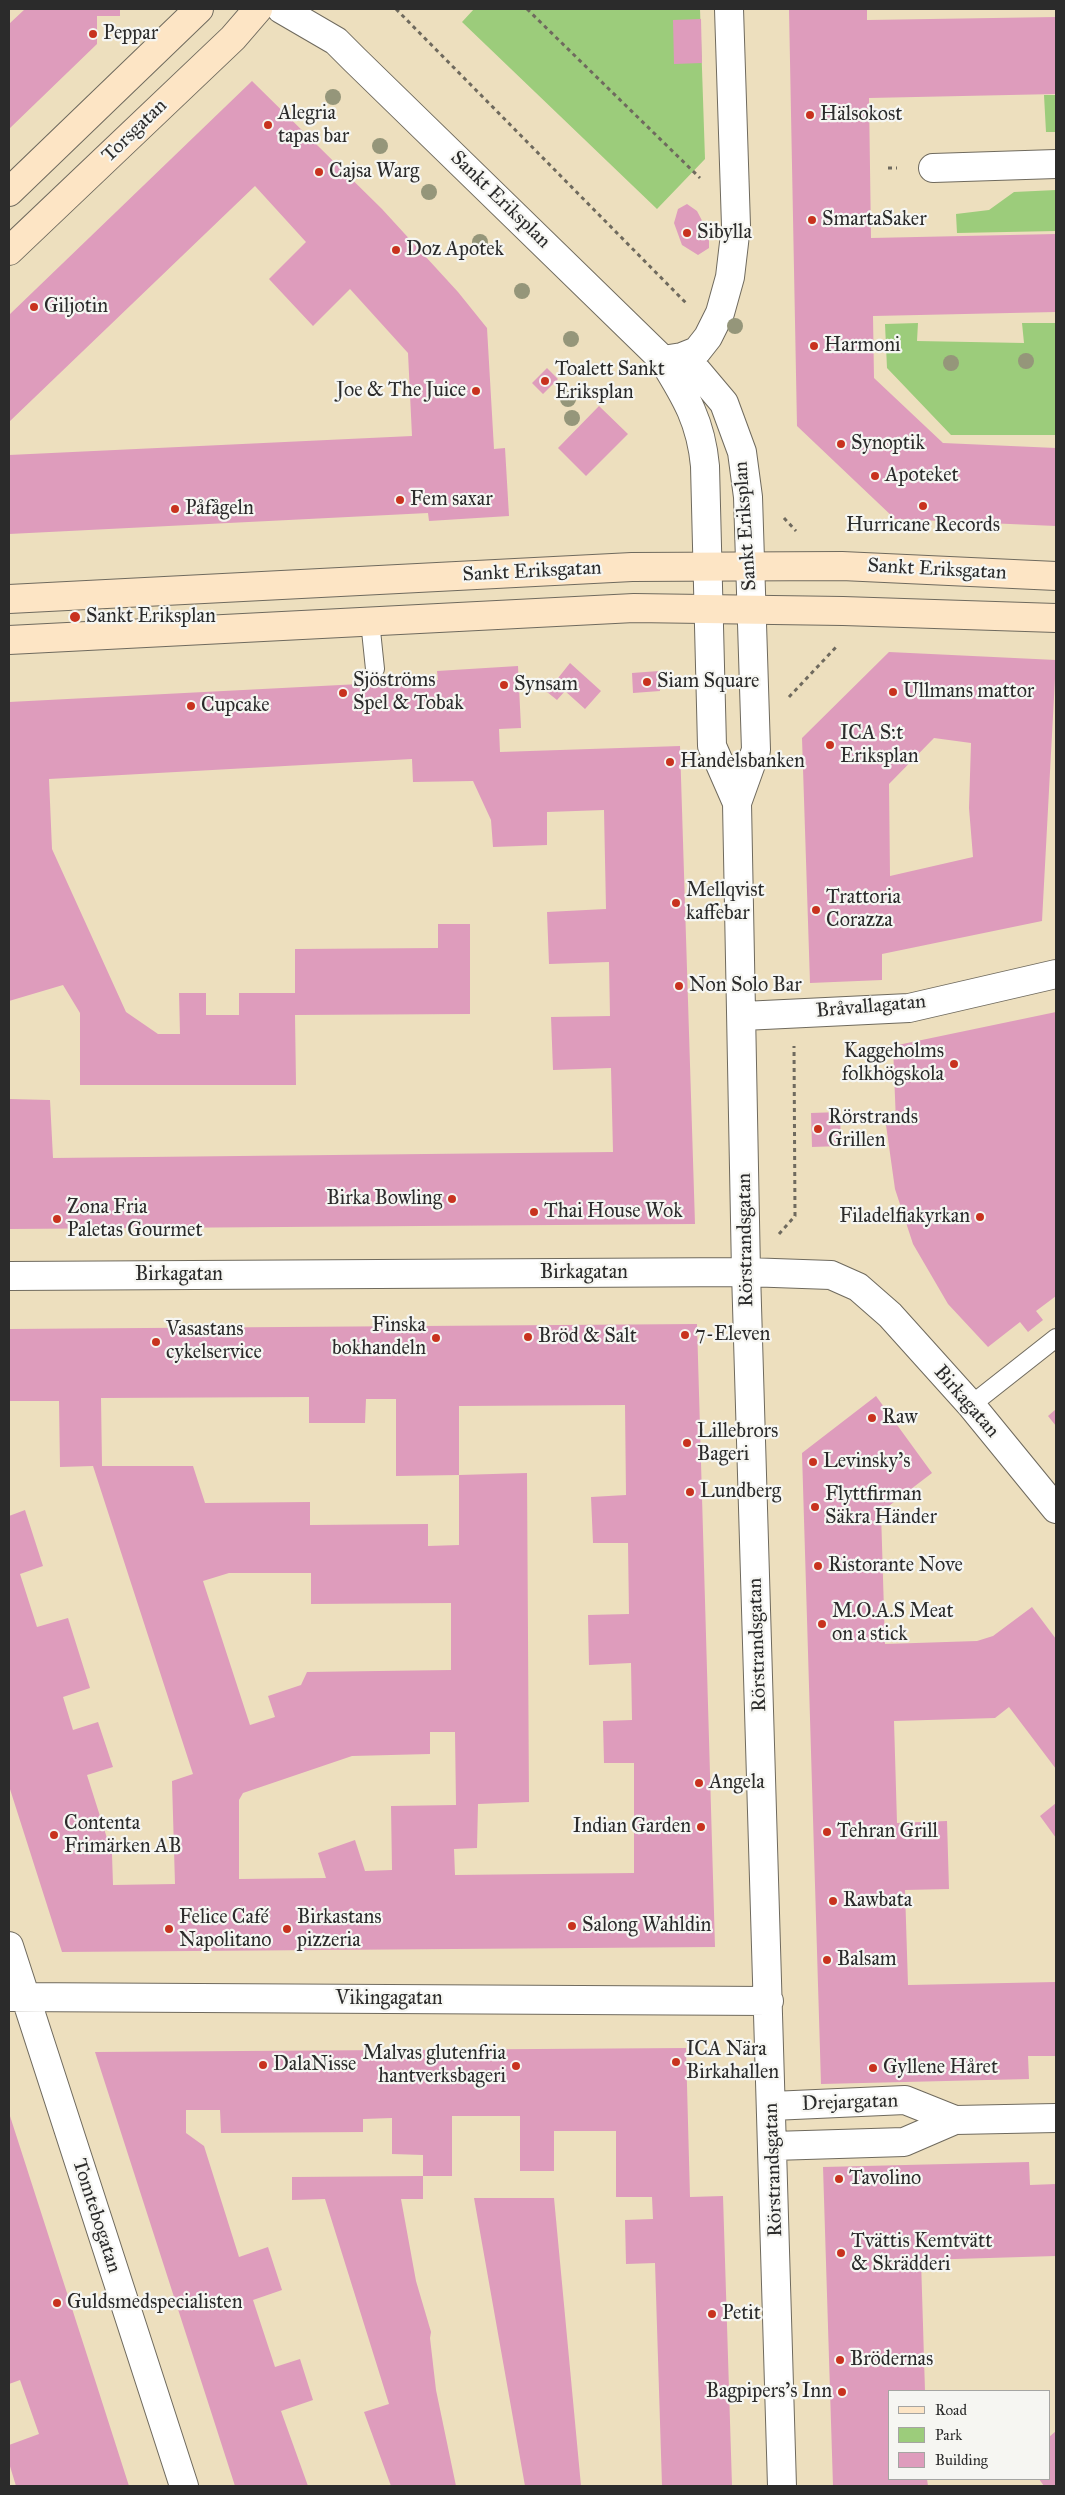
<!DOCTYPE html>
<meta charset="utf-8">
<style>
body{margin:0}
#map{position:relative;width:1065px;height:2495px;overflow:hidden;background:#eddfbe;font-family:"IM FELL Great Primer",serif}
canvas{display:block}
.frame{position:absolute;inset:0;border:10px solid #2b2b2b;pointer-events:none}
.legend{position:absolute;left:888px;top:2390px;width:162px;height:90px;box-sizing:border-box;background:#f6f6f2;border:1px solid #a5a5a2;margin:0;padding:6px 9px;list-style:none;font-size:15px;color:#2b2b2b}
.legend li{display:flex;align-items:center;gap:10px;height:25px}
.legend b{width:25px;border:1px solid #a5a5a2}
</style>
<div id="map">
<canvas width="1065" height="2495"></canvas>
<div class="frame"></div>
<ul class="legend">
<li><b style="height:6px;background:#fde5c5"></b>Road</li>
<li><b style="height:14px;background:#9ccc7b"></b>Park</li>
<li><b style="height:14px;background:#de9cbc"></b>Building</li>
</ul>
</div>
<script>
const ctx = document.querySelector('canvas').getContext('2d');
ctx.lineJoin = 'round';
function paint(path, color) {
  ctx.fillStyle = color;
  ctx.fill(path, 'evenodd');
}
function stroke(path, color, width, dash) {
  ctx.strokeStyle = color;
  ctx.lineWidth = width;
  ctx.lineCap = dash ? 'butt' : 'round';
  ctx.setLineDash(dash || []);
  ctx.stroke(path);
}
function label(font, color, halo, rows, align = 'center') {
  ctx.font = font + ' "IM FELL Great Primer",serif';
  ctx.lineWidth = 4.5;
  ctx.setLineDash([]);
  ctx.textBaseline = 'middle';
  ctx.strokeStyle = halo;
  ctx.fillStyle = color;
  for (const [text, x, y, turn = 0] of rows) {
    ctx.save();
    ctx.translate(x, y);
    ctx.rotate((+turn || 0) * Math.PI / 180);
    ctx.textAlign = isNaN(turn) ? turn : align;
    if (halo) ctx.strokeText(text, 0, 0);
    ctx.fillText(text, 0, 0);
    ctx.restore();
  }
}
const green = new Path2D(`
 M474 9H700L705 159 657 209 462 22Z
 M1044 95H1056V132H1046Z
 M1056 190V231L957 233 956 214 989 210 1014 192Z
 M918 323 917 341 1024 343 1022 323H1056V435H951L887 368 885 324Z`);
const building = new Path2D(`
 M25 9H120V16H97V44L9 129V24Z
 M789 9H867V20L1056 17V94L869 98 871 238 1056 234V312L873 316 874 378 943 443 1056 448V526L895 519 797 426Z
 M701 19 702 63 674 64 673 20Z
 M252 81 382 209 458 292 487 328 494 449 505 448 509 516 429 521 428 513 9 534V455L412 436 408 353 350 289 313 326 269 279 306 242 255 186 9 422V315Z
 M687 204 697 211 709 234V248L698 255 682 245 674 223 678 209Z
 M547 368 558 379 543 394 532 383Z
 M599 406 628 434 586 476 558 448Z
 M889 652 1056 660 1042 921 882 954V980L810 983 802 738ZM934 738 971 743 969 808 973 857 890 876 889 784Z
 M570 663 601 691 585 709 565 691 557 700 547 692Z
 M518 666 521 728 499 729 500 752 680 746 695 1224 9 1229V1099L50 1100 53 1158 613 1152 611 1068 553 1070 551 1017 610 1016 609 962 549 964 547 912 606 909 604 810 547 812V845L493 847 491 820 473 781 413 782 412 759 49 779 52 849 126 1012 158 1034H180L179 993H206V1015H239V993H295V949L438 948V924H470V1014L295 1015 296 1085H80V1013L63 985 9 1001V702L438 680 437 671Z
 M659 671 660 691 633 693 632 673Z
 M1056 1012V1296L1036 1311 1043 1320 1028 1332 1020 1322 988 1347 948 1304 913 1244 895 1189 886 1125 896 1123 893 1046Z
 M840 1112 841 1146 812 1147 811 1113Z
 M697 1324 715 1947 62 1952 9 1786V1516L25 1510 43 1566 20 1574 37 1627 68 1618 90 1688 63 1697 73 1730 98 1722 113 1767 87 1775 112 1854 113 1885 175 1884 172 1781 193 1774 93 1466 60 1467 59 1401H9V1329ZM309 1397V1423H365L366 1399H396V1476L459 1475V1406L625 1405 626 1495 591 1497 593 1543H628L629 1614 588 1615 589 1665 631 1663 632 1720 603 1721 604 1763H634V1873L455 1875 454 1849 477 1848 478 1804 529 1802 527 1473 459 1475V1545L428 1546V1524L310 1525V1502L205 1503 193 1466H102L101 1398ZM229 1573H311V1604L451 1603V1670L307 1672 301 1685 268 1696 275 1717 250 1725 203 1581ZM430 1732H455L456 1805 391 1806 392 1870 365 1871 355 1840 318 1853 326 1878 239 1879V1800L243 1793 352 1756 430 1754Z
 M876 1396 932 1473 881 1512 885 1644 977 1641 993 1636 1032 1607 1056 1639V1769L1009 1707 995 1718 894 1721 897 1823 947 1821 949 1889 905 1890 908 1985 1056 1982V2056H1028L1029 2079 821 2084 802 1453Z
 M1056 1409V1426L1048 1416Z
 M1056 1803V1838L1040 1816Z
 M686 2048 690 2197 723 2196 732 2486H662L655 2263 626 2264 625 2220 653 2219 652 2197H616V2131H554V2171H520V2116H452V2176H423V2199H401L416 2281 431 2332 430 2338 436 2390 456 2486H391L364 2412 389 2404 325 2199 292 2200V2177L423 2176V2155L392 2154V2118L363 2119V2132L221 2133 220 2110H186V2133L204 2146 239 2257 268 2247 282 2290 253 2300 275 2367 300 2359 313 2400 281 2411 308 2486H235L95 2052Z
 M9 2113 96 2383 129 2486H16L9 2463V2445L39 2434 20 2380 9 2384Z
 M1029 2162 1030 2185 1056 2184V2256L921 2260 925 2391H889V2479H927L928 2486H833L823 2167Z
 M474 2198H554L581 2486H525Z
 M1056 2431V2486H1044L1039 2479H1049V2437Z`);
const path = new Path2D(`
 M396 9 688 305
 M527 9 700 178
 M888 168H897
 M784 518 796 531
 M789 697 838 645
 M779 1234 795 1216 794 1046`);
const lane = new Path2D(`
 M370 621 375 669
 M971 1405 1056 1338`);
const street = new Path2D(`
 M281 9 336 41 354 59 663 360C686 397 701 422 705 466L712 746 737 803
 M933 168 1056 164
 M663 360 697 371 724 403 742 452 748 497 756 750 737 803 746 1272 782 2486
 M663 360 682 357 697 351 708 337 720 313 730 277 736 226 729 9
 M743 1016 909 1008 1056 974
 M9 1276 746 1272 831 1275 858 1287 890 1315 971 1405 1056 1509
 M9 1946 184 2486
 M9 1997 769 2001
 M772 2106 905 2100 955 2120
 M773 2146 904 2142 955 2120 1056 2118`);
const secondary = new Path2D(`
 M9 192 199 9
 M9 251 233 38 258 9
 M9 599 632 567 842 566 1056 576
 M9 640 634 608 843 611 1056 618`);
const trees = [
 [333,97],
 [380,146],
 [429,192],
 [480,242],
 [522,291],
 [735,326],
 [571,339],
 [1026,361],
 [951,363],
 [568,399],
 [572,418]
];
const markers = [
 [93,34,5,"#c8321e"],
 [810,115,5,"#c8321e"],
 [268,125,5,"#c8321e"],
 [319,172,5,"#c8321e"],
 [812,220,5,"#c8321e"],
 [687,233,5,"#c8321e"],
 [396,250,5,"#c8321e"],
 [34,307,5,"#c8321e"],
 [814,346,5,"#c8321e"],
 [545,381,5,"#c8321e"],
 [476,391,5,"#c8321e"],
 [841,444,5,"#c8321e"],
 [875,476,5,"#c8321e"],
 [400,500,5,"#c8321e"],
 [923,506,5,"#c8321e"],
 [175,509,5,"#c8321e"],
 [75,617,6,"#c8321e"],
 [647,682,5,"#c8321e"],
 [504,685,5,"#c8321e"],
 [893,692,5,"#c8321e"],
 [343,693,5,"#c8321e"],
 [191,706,5,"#c8321e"],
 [830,745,5,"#c8321e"],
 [670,762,5,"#c8321e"],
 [676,903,5,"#c8321e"],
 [816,910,5,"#c8321e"],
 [679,986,5,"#c8321e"],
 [954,1064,5,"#c8321e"],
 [818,1129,5,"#c8321e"],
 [452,1199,5,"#c8321e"],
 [534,1212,5,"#c8321e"],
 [980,1217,5,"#c8321e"],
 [57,1219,5,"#c8321e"],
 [685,1335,5,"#c8321e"],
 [528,1337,5,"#c8321e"],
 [436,1338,5,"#c8321e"],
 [156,1342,5,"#c8321e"],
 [872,1418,5,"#c8321e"],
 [687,1443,5,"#c8321e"],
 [813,1462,5,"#c8321e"],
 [690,1492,5,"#c8321e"],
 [815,1507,5,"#c8321e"],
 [818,1566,5,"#c8321e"],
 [822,1624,5,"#c8321e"],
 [699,1783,5,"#c8321e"],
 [701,1827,5,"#c8321e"],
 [827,1832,5,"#c8321e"],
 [54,1835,5,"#c8321e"],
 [833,1901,5,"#c8321e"],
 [572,1926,5,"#c8321e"],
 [169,1929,5,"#c8321e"],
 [287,1929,5,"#c8321e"],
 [827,1960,5,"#c8321e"],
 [676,2062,5,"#c8321e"],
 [263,2065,5,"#c8321e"],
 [516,2066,5,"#c8321e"],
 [873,2068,5,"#c8321e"],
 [839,2179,5,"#c8321e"],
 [841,2253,5,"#c8321e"],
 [57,2303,5,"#c8321e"],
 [712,2314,5,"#c8321e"],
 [840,2360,5,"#c8321e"],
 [842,2392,5,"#c8321e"]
];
const poiNames = [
 ["Peppar",103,34],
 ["Alegria",278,114],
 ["tapas bar",278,137],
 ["Hälsokost",820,115],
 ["Cajsa Warg",329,172],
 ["SmartaSaker",822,220],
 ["Sibylla",697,233],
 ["Doz Apotek",406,250],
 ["Giljotin",44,307],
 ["Harmoni",824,346],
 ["Toalett Sankt",555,370],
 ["Eriksplan",555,393],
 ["Joe & The Juice",466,391,"right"],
 ["Synoptik",851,444],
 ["Apoteket",885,476],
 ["Fem saxar",410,500],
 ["Påfågeln",185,509],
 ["Hurricane Records",923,526,"center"],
 ["Sankt Eriksplan",86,617],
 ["Sjöströms",353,681],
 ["Spel & Tobak",353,704],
 ["Siam Square",657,682],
 ["Synsam",514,685],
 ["Ullmans mattor",903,692],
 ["Cupcake",201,706],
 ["ICA S:t",840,734],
 ["Eriksplan",840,757],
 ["Handelsbanken",680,762],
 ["Mellqvist",686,891],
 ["kaffebar",686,914],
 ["Trattoria",826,898],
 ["Corazza",826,921],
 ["Non Solo Bar",689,986],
 ["Kaggeholms",944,1052,"right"],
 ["folkhögskola",944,1075,"right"],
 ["Rörstrands",828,1118],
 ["Grillen",828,1141],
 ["Birka Bowling",442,1199,"right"],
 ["Zona Fria",67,1208],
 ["Paletas Gourmet",67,1231],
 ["Thai House Wok",544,1212],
 ["Filadelfiakyrkan",970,1217,"right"],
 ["Finska",426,1326,"right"],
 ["bokhandeln",426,1349,"right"],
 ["Vasastans",166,1330],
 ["cykelservice",166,1353],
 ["7-Eleven",695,1335],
 ["Bröd & Salt",538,1337],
 ["Raw",882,1418],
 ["Lillebrors",697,1432],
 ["Bageri",697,1455],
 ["Levinsky's",823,1462],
 ["Lundberg",700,1492],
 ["Flyttfirman",825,1495],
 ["Säkra Händer",825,1518],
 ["Ristorante Nove",828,1566],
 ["M.O.A.S Meat",832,1612],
 ["on a stick",832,1635],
 ["Angela",709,1783],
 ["Contenta",64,1824],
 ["Frimärken AB",64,1847],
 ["Indian Garden",691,1827,"right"],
 ["Tehran Grill",837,1832],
 ["Rawbata",843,1901],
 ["Felice Café",179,1918],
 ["Napolitano",179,1941],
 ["Birkastans",297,1918],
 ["pizzeria",297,1941],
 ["Salong Wahldin",582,1926],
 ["Balsam",837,1960],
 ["ICA Nära",686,2050],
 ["Birkahallen",686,2073],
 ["Malvas glutenfria",506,2054,"right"],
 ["hantverksbageri",506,2077,"right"],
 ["DalaNisse",273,2065],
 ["Gyllene Håret",883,2068],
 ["Tavolino",849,2179],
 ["Tvättis Kemtvätt",851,2242],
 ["& Skrädderi",851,2265],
 ["Guldsmedspecialisten",67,2303],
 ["Petit",722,2314],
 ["Brödernas",850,2360],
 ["Bagpipers's Inn",832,2392,"right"]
];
const streetNames = [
 ["Torsgatan",135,131,-44],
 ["Sankt Eriksplan",500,200,44],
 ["Sankt Eriksplan",746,526,-94],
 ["Sankt Eriksgatan",937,570,3],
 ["Sankt Eriksgatan",532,572,-3],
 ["Bråvallagatan",871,1007,-5],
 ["Rörstrandsgatan",746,1240,-91],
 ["Birkagatan",584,1273],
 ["Birkagatan",179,1275],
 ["Birkagatan",966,1402,49],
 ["Rörstrandsgatan",758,1645,-92],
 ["Vikingagatan",389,1999],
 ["Drejargatan",850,2103,-2],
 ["Rörstrandsgatan",774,2170,-92],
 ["Tomtebogatan",96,2216,72]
];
paint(green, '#9ccc7b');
paint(building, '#de9cbc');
stroke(lane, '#6f6a5e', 20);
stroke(street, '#6f6a5e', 30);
stroke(secondary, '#6f6a5e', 30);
stroke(path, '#6f6a5e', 3, [4, 4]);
stroke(lane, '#fff', 18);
stroke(street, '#fff', 28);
stroke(secondary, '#fde5c5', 28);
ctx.fillStyle = '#95967a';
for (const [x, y] of trees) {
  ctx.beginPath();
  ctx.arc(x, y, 8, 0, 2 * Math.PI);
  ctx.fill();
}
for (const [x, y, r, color] of markers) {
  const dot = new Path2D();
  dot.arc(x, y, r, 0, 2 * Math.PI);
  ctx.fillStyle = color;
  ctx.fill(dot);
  stroke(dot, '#f6f6f2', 2);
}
label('20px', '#2b2b2b', '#f6f6f2', poiNames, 'left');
label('20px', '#2b2b2b', '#f6f6f2', streetNames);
</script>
